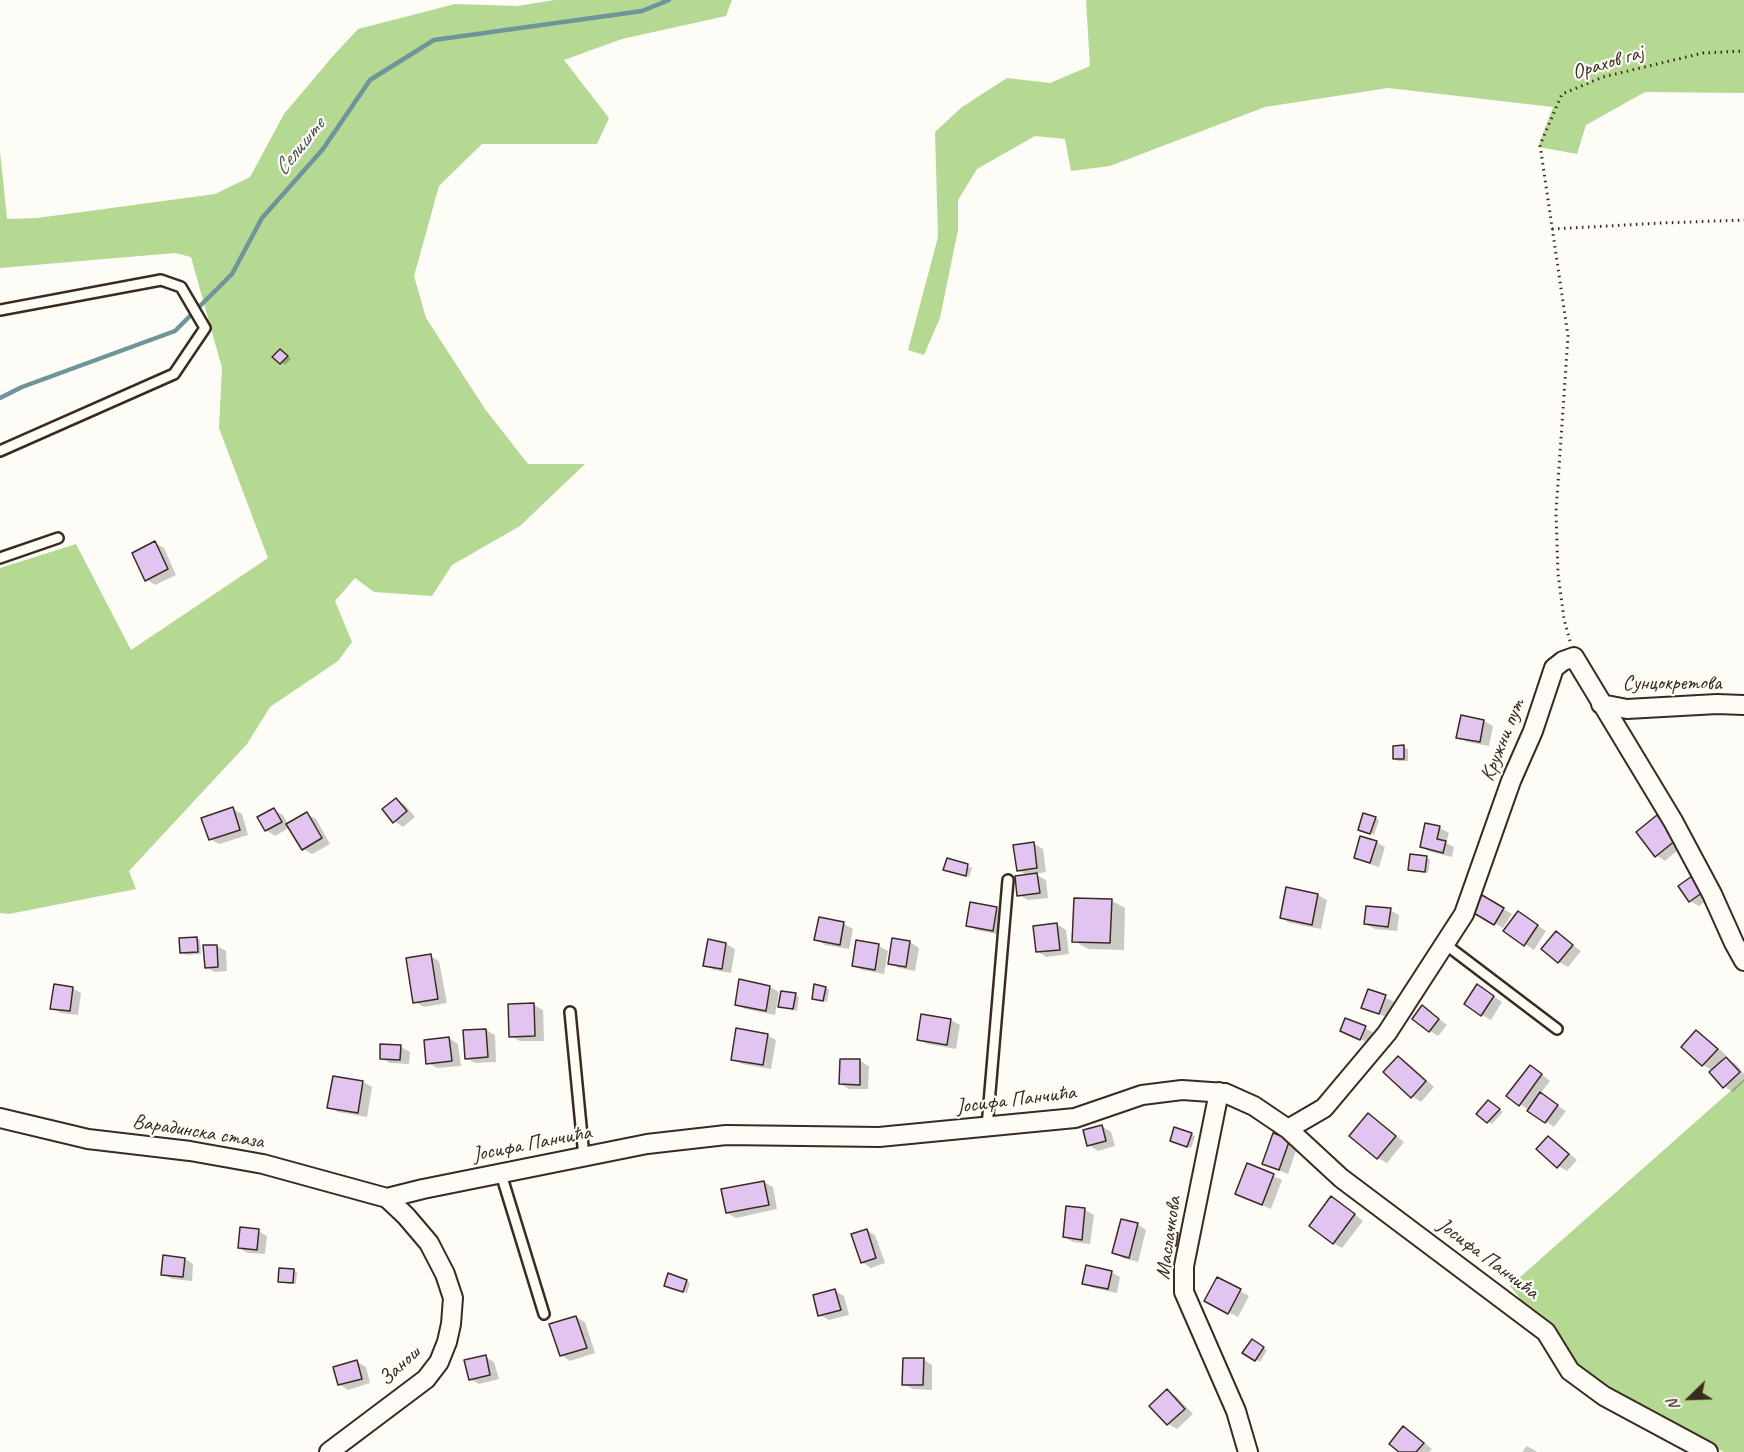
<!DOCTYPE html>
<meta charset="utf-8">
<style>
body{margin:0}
#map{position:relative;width:1744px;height:1452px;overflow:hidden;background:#fdfcf7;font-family:Caveat,sans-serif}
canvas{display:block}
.north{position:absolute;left:1660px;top:1368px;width:60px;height:60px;-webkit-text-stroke:4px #fdfcf7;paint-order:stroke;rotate:247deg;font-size:16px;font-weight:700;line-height:24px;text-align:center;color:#3b2a1e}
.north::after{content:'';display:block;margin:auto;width:21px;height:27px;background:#3b2a1e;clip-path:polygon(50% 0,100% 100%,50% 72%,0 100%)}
</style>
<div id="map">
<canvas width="1744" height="1452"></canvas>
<div class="north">N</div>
</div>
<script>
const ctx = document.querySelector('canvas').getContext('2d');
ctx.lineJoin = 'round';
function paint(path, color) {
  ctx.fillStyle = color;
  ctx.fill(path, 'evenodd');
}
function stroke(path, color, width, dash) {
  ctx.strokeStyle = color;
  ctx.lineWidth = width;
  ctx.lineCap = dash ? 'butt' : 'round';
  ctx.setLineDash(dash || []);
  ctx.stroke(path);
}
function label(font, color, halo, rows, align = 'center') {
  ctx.font = font + ' Caveat,sans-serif';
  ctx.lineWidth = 4.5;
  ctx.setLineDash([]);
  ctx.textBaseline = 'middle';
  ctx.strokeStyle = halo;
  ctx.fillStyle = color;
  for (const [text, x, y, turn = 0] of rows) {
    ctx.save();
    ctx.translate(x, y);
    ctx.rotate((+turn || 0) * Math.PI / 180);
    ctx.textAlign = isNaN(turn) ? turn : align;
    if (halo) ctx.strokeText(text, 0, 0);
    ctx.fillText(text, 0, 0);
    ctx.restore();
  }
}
const green = new Path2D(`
 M555 0H732L726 16 622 39 564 60 609 118 597 144H482L439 186 414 276 426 318 485 409 528 464H585L520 526 452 565 432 596 374 592 355 578 335 601 352 642 338 661 270 707 247 744 129 871 136 889 9 914 0 913V568L76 544 131 650 268 558 219 428 222 368 191 257 175 253 0 268V151L7 219 37 218 215 194 250 177 284 114 333 56 358 29 455 4 517 6Z
 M1086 0H1744V93L1645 92 1586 125 1577 154 1538 147 1553 107 1388 88 1265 107 1110 166 1071 171 1065 139 1035 136 977 169 958 200V230L940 318 924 355 908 350 938 237 935 132 962 107 1007 78 1050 83 1090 66Z
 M1744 1079V1452H1724L1579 1372 1510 1286Z`);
const shadow = new Path2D(`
 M284 353 291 359 285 365 274 357Z
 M155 543 164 548 176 575 155 585 146 579Z
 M1484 721 1493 726 1489 746 1467 742 1458 737Z
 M1404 747 1408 749V761H1398L1394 759Z
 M397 800 405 805 415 817 403 827 394 821Z
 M233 809 242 814 248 835 219 844 210 839Z
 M274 810 283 815 288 825 307 814 316 819 330 844 312 854 303 849 290 827 275 836 266 830Z
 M1657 817 1666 822 1684 845 1665 861 1656 855Z
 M1375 818 1379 820 1374 835 1364 831Z
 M1427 825 1440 828 1449 833 1446 843 1454 847 1452 857 1431 852 1422 847Z
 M1376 842 1385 847 1379 867 1364 862 1355 857Z
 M1034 844 1043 849 1046 872 1035 874 1046 880 1048 898 1028 900 1019 895 1028 876 1018 870Z
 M1426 857 1430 860 1428 873 1414 871 1410 869Z
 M948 860 972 868 969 877 949 871Z
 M1680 886 1714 896 1699 906 1690 901Z
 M1318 895 1327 900 1321 929 1290 923 1281 918Z
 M1483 897 1512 914 1503 928 1474 911Z
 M1111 900 1125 908 1124 950 1088 949 1074 941Z
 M996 909 1005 914 1001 935 976 930 968 925Z
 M1390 910 1399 915 1397 931 1375 929 1366 924Z
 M1527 918 1546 931 1534 950 1505 931Z
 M844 924 853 929 849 949 825 945 816 939Z
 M1057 924 1066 930 1069 954 1046 957 1037 951Z
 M1556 933 1581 951 1568 967 1559 962Z
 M197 938 200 940 201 954 186 955 182 952Z
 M709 941 726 944 735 949 731 973 714 970 705 965Z
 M910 942 919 948 915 971 899 968 890 963Z
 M217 946 226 951 227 971 215 972 206 967Z
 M879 946 888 951 884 974 862 970 853 965Z
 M430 956 439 961 447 1003 424 1007 415 1002Z
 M741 981 770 987 779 992 775 1015 745 1009 736 1004Z
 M72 988 81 993 78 1015 61 1013 52 1008Z
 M825 988 829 990 827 1002 813 998Z
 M1368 990 1395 1002 1389 1018 1362 1007Z
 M1486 991 1502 1002 1491 1020 1482 1015Z
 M795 995 799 997 797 1011 780 1006Z
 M534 1005 543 1010 544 1041H520L511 1036Z
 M1423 1007 1447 1025 1438 1036 1430 1031Z
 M951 1020 960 1025 956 1049 927 1044 918 1039Z
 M1365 1028 1374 1033 1369 1043 1350 1035Z
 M486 1030 495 1035 496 1062 475 1063 466 1058Z
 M1697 1032 1705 1037 1726 1055 1717 1065 1718 1066 1727 1059 1736 1064 1744 1074V1081L1733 1092 1724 1086 1713 1071 1703 1065 1683 1047Z
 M767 1035 776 1040 771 1069 742 1064 733 1059Z
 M449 1038 458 1044 461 1066 437 1068 428 1063Z
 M401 1047 410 1052 409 1064 390 1063 381 1058Z
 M1399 1058 1408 1063 1434 1087 1421 1102 1412 1096Z
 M841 1060 860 1061 869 1066 868 1089H849L841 1084Z
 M1539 1072 1550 1081 1540 1094 1566 1111 1554 1127 1520 1104Z
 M334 1078 363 1082 372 1087 367 1117 338 1112 329 1107Z
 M1493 1104 1503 1112 1492 1124 1478 1114Z
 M1368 1115 1377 1120 1404 1142 1387 1163 1378 1158 1351 1136Z
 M1102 1126 1111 1132 1115 1146 1098 1151 1089 1145Z
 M1191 1134 1195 1136 1191 1148 1175 1143Z
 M1274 1135 1298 1145 1288 1174 1263 1164Z
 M1548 1138 1557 1143 1577 1160 1567 1171 1558 1166Z
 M1248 1165 1282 1180 1271 1209 1237 1194Z
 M764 1182 773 1187 777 1209 736 1218 727 1213Z
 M1341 1203 1363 1221 1342 1248 1333 1243Z
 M1085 1210 1094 1215 1090 1244 1073 1242 1064 1237Z
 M1137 1224 1146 1230 1138 1262 1123 1258 1114 1252Z
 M866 1230 875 1235 885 1263 871 1268 862 1262Z
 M258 1231 267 1236 265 1254 248 1253 239 1248Z
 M1177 1234 1181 1236 1180 1247 1168 1244Z
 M185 1259 193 1264 192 1281 172 1279 163 1274Z
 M293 1270 297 1272 296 1284 284 1283 280 1281Z
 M1111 1272 1120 1277 1117 1293 1093 1288 1084 1283Z
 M1218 1279 1249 1296 1238 1317 1206 1300Z
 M686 1281 690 1283 687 1293 669 1287Z
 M835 1291 844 1296 849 1315 829 1320 820 1315Z
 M576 1317 585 1322 595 1353 570 1361 561 1355Z
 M1252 1341 1267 1350 1260 1362 1244 1352Z
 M485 1357 494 1362 499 1379 479 1384 470 1379Z
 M923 1359 932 1365V1390L913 1389 904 1384Z
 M357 1362 366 1367 370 1383 348 1390 339 1384Z
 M1167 1391 1176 1396 1193 1414 1177 1429 1168 1424 1151 1406Z
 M1404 1428 1413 1433 1432 1449 1429 1452H1401Z
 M1527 1446 1536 1451 1537 1452H1522Z`);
const stream = new Path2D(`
 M0 398 22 387 175 331 232 274 262 218 323 149 370 80 434 40 642 11 669 0`);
const building = new Path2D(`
 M280 349 288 356 280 364 272 357Z
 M155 541 168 569 145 581 132 553Z
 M1461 715 1484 720 1480 742 1456 738Z
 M1404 745V759H1393V746Z
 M396 798 407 811 393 823 382 809Z
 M233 807 240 830 209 840 201 818Z
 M274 808 282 822 265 831 257 817Z
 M307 812 322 838 302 850 286 824Z
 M1363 813 1376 817 1370 834 1358 830Z
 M1657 815 1676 840 1655 857 1636 832Z
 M1425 823 1440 826 1437 839 1446 841 1443 853 1420 847Z
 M1360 836 1377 841 1370 863 1354 858Z
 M1034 842 1037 868 1017 871 1013 845Z
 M1410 854 1427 856 1425 872 1408 870Z
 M947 858 968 864 966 876 943 870Z
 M1037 873 1040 893 1017 896 1015 876Z
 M1695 874 1706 890 1689 902 1678 886Z
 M1286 887 1318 894 1312 925 1280 918Z
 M1482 895 1504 908 1494 925 1472 912Z
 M1074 898 1112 899 1110 943 1072 942Z
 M970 902 997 907 993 931 966 926Z
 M1366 906 1391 908 1388 927 1364 924Z
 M1518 911 1538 925 1524 946 1503 931Z
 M819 917 844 922 840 945 814 940Z
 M1057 923 1060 950 1036 952 1033 926Z
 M1556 931 1573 945 1558 963 1541 949Z
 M197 937 198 952 180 953 179 938Z
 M892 938 910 941 906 967 888 964Z
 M708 939 726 943 722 969 703 966Z
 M856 940 879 944 875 970 852 966Z
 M203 945H217L218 967 205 968Z
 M431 954 438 999 413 1003 406 958Z
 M739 979 770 986 766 1011 735 1005Z
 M54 984 73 987 70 1011 50 1009Z
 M814 984 826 987 823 1001 812 999Z
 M1477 984 1494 996 1481 1016 1464 1004Z
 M1368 989 1386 995 1379 1014 1361 1008Z
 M781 991 796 993 793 1009 778 1007Z
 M534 1003 535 1036 509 1037 508 1004Z
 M1422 1005 1439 1019 1429 1032 1412 1019Z
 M921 1014 951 1019 947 1045 917 1040Z
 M1345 1018 1366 1026 1360 1040 1340 1031Z
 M736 1028 768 1034 763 1065 731 1060Z
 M486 1029 488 1057 465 1059 463 1030Z
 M1696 1030 1718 1049 1702 1066 1681 1047Z
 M449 1037 452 1061 426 1064 424 1040Z
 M380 1044 401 1045 400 1060 380 1059Z
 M1398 1056 1426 1081 1411 1098 1383 1072Z
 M1726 1057 1740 1072 1723 1088 1709 1072Z
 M840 1059H860V1085L839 1084Z
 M1530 1065 1542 1074 1519 1106 1506 1096Z
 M333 1076 363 1081 358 1113 327 1108Z
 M1540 1092 1558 1105 1545 1123 1527 1111Z
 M1488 1100 1500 1109 1487 1123 1476 1114Z
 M1368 1113 1396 1136 1377 1159 1349 1136Z
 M1102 1125 1106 1141 1087 1146 1083 1130Z
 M1174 1127 1192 1133 1187 1147 1170 1141Z
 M1273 1133 1290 1139 1279 1170 1262 1164Z
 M1548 1136 1569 1154 1557 1168 1536 1149Z
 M1247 1163 1274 1174 1262 1205 1235 1194Z
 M764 1181 769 1205 726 1213 721 1189Z
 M1331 1196 1355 1214 1333 1244 1309 1226Z
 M1066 1206 1085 1208 1082 1240 1063 1237Z
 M1121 1219 1138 1223 1129 1258 1112 1253Z
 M240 1227 259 1229 257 1250 238 1248Z
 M867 1229 876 1258 861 1263 851 1234Z
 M1168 1231 1178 1233 1176 1246 1166 1245Z
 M163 1255 185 1258 183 1277 161 1275Z
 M1086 1265 1112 1271 1108 1289 1082 1284Z
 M279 1268 294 1269 293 1283 278 1282Z
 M668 1273 687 1280 683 1292 664 1286Z
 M1217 1277 1241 1289 1228 1314 1204 1301Z
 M835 1289 841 1310 818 1316 813 1295Z
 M576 1316 587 1348 560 1356 549 1324Z
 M1252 1339 1264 1347 1255 1361 1242 1353Z
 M486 1355 490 1375 469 1380 464 1360Z
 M903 1358H924L923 1385H902Z
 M357 1360 362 1379 338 1385 333 1367Z
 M1167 1389 1185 1409 1167 1425 1149 1406Z
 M1403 1426 1424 1443 1416 1452H1399L1389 1444Z`);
const path = new Path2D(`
 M1552 229 1662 223 1744 220
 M1570 641 1564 619 1558 574 1556 512 1568 336 1540 145 1562 94 1603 77 1703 53 1744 51`);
const lane = new Path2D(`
 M0 310 161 280 181 287 205 328 174 374 0 451
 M0 558 58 538
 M1445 944 1557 1029
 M570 1012 584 1157
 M987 1127 1008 880
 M501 1174 544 1314`);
const street = new Path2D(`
 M1601 704 1627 709 1717 704 1744 705
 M1219 1092 1184 1266V1292L1236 1411 1248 1452
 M0 1118 88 1139 190 1151 263 1164 387 1198 406 1216 429 1243 445 1274 453 1298 451 1324 447 1342 439 1362 426 1379 329 1452
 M1288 1129 1324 1108 1387 1033 1464 914 1511 781 1533 731 1554 668 1563 661 1574 657 1673 821 1712 894 1734 943 1744 961
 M387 1198 423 1189 647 1144 726 1135 879 1137 1075 1118 1142 1095 1182 1090 1225 1093 1254 1106 1288 1129 1341 1178 1546 1332 1570 1371 1604 1396 1708 1452`);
const streetNames = [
 ["Орахов гај",1608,63,-17],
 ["Сунцокретова",1672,683],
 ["Кружни пут",1503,740,-68],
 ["Јосифа Панчића",1016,1100,-7],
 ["Варадинска стаза",198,1132,9],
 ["Јосифа Панчића",532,1144,-11],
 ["Маслачкова",1169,1238,-82],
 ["Јосифа Панчића",1488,1259,37],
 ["Занош",400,1366,-43]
];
const waterNames = [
 ["Селиште",300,147,-51]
];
paint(green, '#b5d993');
paint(shadow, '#0003');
stroke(stream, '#6d959a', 4.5);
paint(building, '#e2c4f1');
stroke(building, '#3b2a1e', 1.5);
stroke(lane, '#3b2a1e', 14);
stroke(street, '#3b2a1e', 22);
stroke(path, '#3b2a1e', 3, [1.5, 4.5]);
stroke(lane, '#fdfcf7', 9);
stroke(street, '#fdfcf7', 18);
label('21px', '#3b2a1e', '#fdfcf7', streetNames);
label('italic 22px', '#505752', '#fdfcf7', waterNames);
</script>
